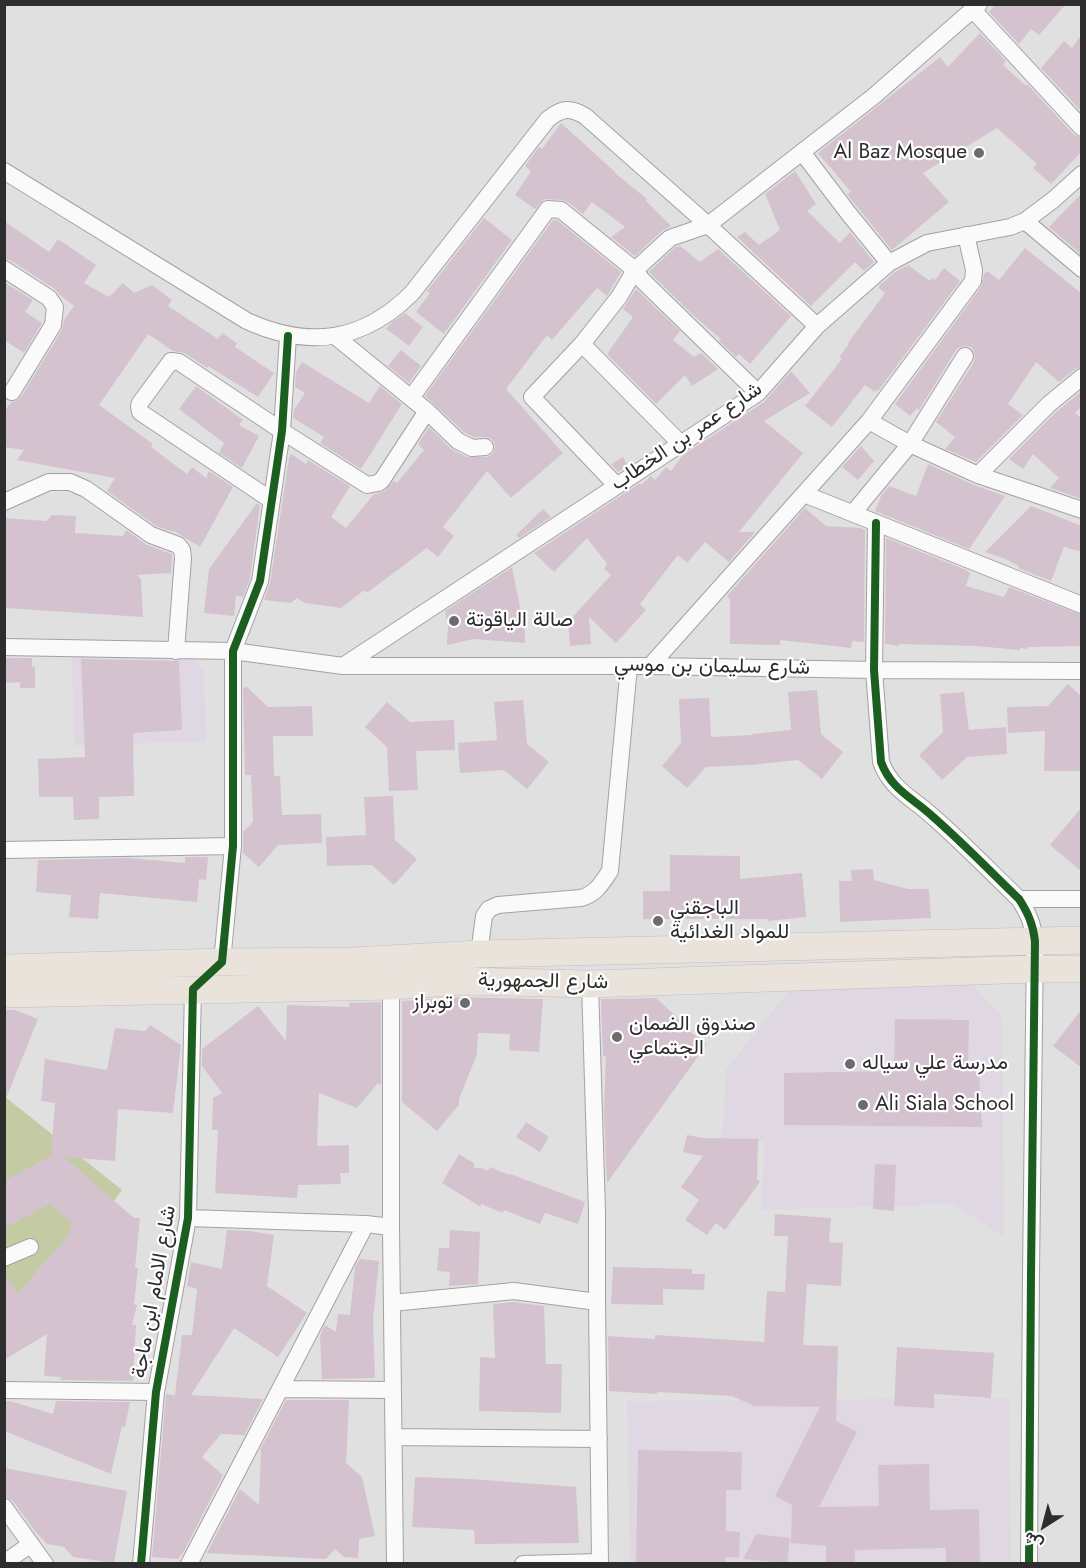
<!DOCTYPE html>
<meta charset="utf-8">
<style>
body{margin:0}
#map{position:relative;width:1086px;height:1568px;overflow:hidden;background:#e0e0e0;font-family:Jost,Vazirmatn,sans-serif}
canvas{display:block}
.frame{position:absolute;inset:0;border:6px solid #2d2d2e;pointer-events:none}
.north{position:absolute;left:1014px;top:1496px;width:60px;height:60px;-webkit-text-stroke:4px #fff;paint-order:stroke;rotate:216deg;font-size:16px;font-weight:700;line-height:24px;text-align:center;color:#2d2d2e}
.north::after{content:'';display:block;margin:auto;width:21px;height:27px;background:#2d2d2e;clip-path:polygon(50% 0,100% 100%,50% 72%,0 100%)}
</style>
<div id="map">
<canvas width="1086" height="1568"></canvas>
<div class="frame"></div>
<div class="north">ش</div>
</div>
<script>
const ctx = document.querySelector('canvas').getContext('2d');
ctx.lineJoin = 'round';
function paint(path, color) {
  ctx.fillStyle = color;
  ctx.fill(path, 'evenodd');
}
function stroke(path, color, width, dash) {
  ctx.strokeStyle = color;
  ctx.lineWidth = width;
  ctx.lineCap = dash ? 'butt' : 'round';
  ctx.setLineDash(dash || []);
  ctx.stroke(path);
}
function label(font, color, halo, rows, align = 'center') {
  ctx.font = font + ' Jost,Vazirmatn,sans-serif';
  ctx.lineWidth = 4.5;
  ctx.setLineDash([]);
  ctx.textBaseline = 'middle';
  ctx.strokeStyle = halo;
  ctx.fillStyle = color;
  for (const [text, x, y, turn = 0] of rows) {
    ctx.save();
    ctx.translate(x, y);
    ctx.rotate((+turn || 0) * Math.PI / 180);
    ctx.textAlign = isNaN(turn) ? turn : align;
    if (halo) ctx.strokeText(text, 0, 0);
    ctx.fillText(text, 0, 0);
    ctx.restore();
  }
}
const education = new Path2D(`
 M176 642 204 670 206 741 75 746 71 645Z
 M970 982 1002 1016 1004 1237 954 1204 761 1210 765 1142 722 1140 726 1070 792 986Z
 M1009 1398 1011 1563H630L627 1401Z`);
const green = new Path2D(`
 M4 1096 122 1190 5 1349H4Z`);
const building = new Path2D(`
 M996 4H1066L1039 35 1031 29 1019 44 989 12Z
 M980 33 1006 61 1003 65 1026 86 1027 84 1074 135 1082 138V151L1051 184 1033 168 1037 164 997 128 923 173 949 202 892 250 847 194 851 192 818 153 940 57 948 67Z
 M1082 34V112L1041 68 1064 41 1072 48Z
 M561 123 615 172V173L647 199 646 201 671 226 663 230 635 256 611 237 625 227 592 202 583 214 568 202 562 200 544 199 535 209 515 195 531 171 525 166 539 147 542 149Z
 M795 171 816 204 807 211 840 243 850 232 874 262 864 271 855 262 811 306 737 237 745 232 759 245 780 230 765 194Z
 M1082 193V255L1049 227Z
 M484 218 512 240 444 334 416 312 430 293 427 291Z
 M553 220H557L621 272 607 296 597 288 552 340 547 335 506 389 563 453 511 498 487 471 443 527 454 536 438 557 427 548 368 592 363 591 341 608 305 603 297 598 291 603 264 600 270 583 289 458 291 454 306 464 308 460 350 486 331 517 346 528 373 495 384 491 394 481 397 483 424 450 418 444 429 427 451 449 467 457H486L490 456 494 452 495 446 494 442 490 438 484 437H474L464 432 425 396Z
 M4 221 49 252 58 239 96 265 84 283 109 297 123 283 134 293 152 285 172 300 168 306 218 339 222 333 237 343 235 347 274 373 258 397 208 366 207 368 185 353 173 351 148 334 99 405 153 444 151 447 187 474 192 467 206 478 209 471 233 487 200 547 174 531V532L156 526 107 491 115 478 17 460 24 450 4 447V412L11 402 16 401 21 397 62 330 64 320 74 306 60 295 55 289 10 260 4 259Z
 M680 246 700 262 718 249 791 316 750 364 739 354 736 357 719 341 721 339 693 315 649 272 675 247Z
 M1025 248 1082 294V367L1075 369 1059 382 1036 362 1008 404 1023 415 976 462 945 449 955 437 936 422 974 362 975 356 974 351 971 347 965 346 960 347 956 350 919 410 917 408 910 416 895 404 981 287 984 274 987 271 999 280Z
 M908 265 930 281 932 278 935 280 944 268 960 281 878 391 876 390 875 392 865 385 832 427 805 406 842 359 839 357 849 344 848 343 885 293 879 288V286L895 272Z
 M4 282 33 300 25 312 42 323 24 353 4 340Z
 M636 289 680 331 673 340 694 357 701 353 718 369 692 386 685 375 656 404 607 354 633 317 623 309Z
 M405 313 423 327 409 346 386 329 390 324Z
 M401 350 421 366 409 383 388 366Z
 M302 362 369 403 380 386 402 404 361 469 320 443 324 437 293 418 294 410 305 393 295 387 296 372Z
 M791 371 810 393 764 421 803 453 739 532H755L729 562 705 542 687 563 678 555 640 604 646 610 616 643 589 617 591 644 570 646 568 622 611 575 604 569 607 564 587 538 554 572 534 553 640 483 641 485 651 476 655 480 666 467 671 471 683 455 764 402Z
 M196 386 243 420 239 425 259 436 242 468 219 453 224 443 179 409Z
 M1082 391V406L1075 413 1082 419V499L1050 488 1059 478 1033 454 1023 469 1009 459 1056 412Z
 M861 446 874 461 858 480 842 467Z
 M623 457 628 466 618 472 611 464Z
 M928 464 974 485 1005 496 969 549 875 511 881 496 889 486 916 496Z
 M257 503 260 506 250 578 243 597 236 596 234 616 204 613 209 569Z
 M1031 506 1082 526V552L1064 547 1051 581 1018 568 1019 566 1003 558 985 552Z
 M805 508 826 526 861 528 865 530 864 642 852 641 851 648 780 640V645L730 644V599L727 596Z
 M543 509 551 517 519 538 516 535Z
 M52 515 76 516 75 533 123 536 126 530 147 545 172 554 171 573 137 575 141 579 143 617 4 608V518L46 521Z
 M886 538 966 570 970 573 966 586 1004 597 1009 587 1082 615V646L1028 647 1027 649 1020 648V650L976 646 899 644V646L885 644Z
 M512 567 525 633V643L473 639 447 645 448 625 445 611Z
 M4 658H32V666L35 667V688H20V682L4 683Z
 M81 659 179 661 182 730 133 733 134 796 99 797V819L74 820 73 797H39L38 759 85 757Z
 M1068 684 1082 697V771H1044L1045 731 1008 733 1007 707 1048 706Z
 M246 686 268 707 312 706 313 736H273L274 776H280L282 815 321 814 322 843 278 845 259 867 243 853V832L253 822 251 775H245L243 689Z
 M817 690 821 734 843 752 822 779 798 760 750 765 706 767 687 788 662 766 681 743 679 699 709 698 711 737 752 735V734L791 730 788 692Z
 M964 692 969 730 1006 727 1007 754 967 757 942 780 919 755 943 732 940 694Z
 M523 700 527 744 549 762 527 789 504 770 460 773 458 743 497 740 494 702Z
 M387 702 410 722 454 720 455 750 416 751 418 790 389 791 387 747 365 727Z
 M393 796 395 840 417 859 394 885 372 865 327 866 326 837 366 835 364 797Z
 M1082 807V872L1050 845Z
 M670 855 740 856V879L802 873 806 917 768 921V919H643V891H670Z
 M185 857H208L206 880 199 879 197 902 100 893 98 919 69 917 71 895 36 892 38 860 128 858 185 863Z
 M873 869 874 880 908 889H929L931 918 840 922 839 881H852L851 870Z
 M459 997 543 999 539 1052 509 1050 510 1034 478 1033 477 1054 459 1099V1105L437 1131 402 1102V1001Z
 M656 998 691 1030 689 1031 707 1044 607 1183 604 1113 606 1056H603L601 999Z
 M381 1002V1085L378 1083 357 1108 319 1093 317 1146 349 1145V1173H340L341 1184 298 1185 297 1198 215 1193 218 1130H212L213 1098 222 1093 202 1066V1049L258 1006 286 1041 287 1005 349 1007V1003Z
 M1082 1009V1068L1053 1046Z
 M4 1010H15L38 1019 5 1101Z
 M895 1019 969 1020 968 1070H979L982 1127 784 1125V1073L894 1071Z
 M150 1025 181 1045 173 1113 118 1109 115 1161 64 1157 134 1218H140L135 1268H138L134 1304 137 1305 132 1325H136L133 1381 60 1380 61 1377 44 1376 47 1334 4 1360V1272L17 1294 72 1231 69 1229 73 1224 50 1204 4 1228V1181L51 1156 55 1103 41 1101 45 1059 107 1070 115 1028 145 1031Z
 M526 1122 549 1137 540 1152 516 1137Z
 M687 1135 703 1138 758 1139 757 1179 760 1182 725 1230 716 1223 707 1235 685 1220 699 1200 681 1187 703 1156 683 1152Z
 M459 1154 474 1163V1168H482L488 1171 490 1167 509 1175 510 1174 585 1202 578 1224 545 1213 540 1224 504 1210 503 1213 481 1204V1207L442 1183Z
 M875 1164 896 1165 894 1211 873 1209Z
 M775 1214 831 1218 829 1242 843 1243 841 1286 807 1284 803 1345 838 1346 836 1421 857 1432 819 1507 879 1506 878 1465 929 1464 930 1510 979 1509 980 1563H946V1548L855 1550V1563H826V1546L791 1543 792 1505 775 1496 820 1407 754 1406 732 1396 657 1392V1394L609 1391 608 1336 655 1339V1335L764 1342 767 1291 785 1292 788 1236H774Z
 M227 1230 250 1231 274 1235 267 1286 307 1313 278 1357 234 1328 191 1395 263 1399 244 1436 242 1435 221 1434 202 1457 223 1475 184 1551 178 1559 152 1557 166 1394 175 1395 182 1335H192L197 1289 187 1286 191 1262 222 1269Z
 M450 1230 480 1232 478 1284 449 1286 450 1272 437 1271 439 1248H449Z
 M360 1259 379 1261 373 1321 375 1378 322 1379 320 1336 325 1325 336 1332 338 1314 350 1315 355 1267Z
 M613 1267 692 1269V1274H705L704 1290 663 1289V1305L611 1304Z
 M514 1302 544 1306 546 1364H562L561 1413 479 1411 480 1357 495 1358 493 1304Z
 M897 1347 994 1353 991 1398 934 1394V1408L894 1406Z
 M286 1400H349L346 1463 362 1477 375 1536 359 1539 358 1558 344 1557 335 1549 326 1559 207 1553 240 1489 259 1505 261 1452 260 1450Z
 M4 1401H10L53 1414 56 1401 130 1402 125 1427 122 1426 111 1474 4 1431Z
 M638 1450 742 1452 741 1490H726V1531L740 1532 739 1558 726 1557 725 1563H636Z
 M4 1468 127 1491 114 1563 73 1557 64 1547 47 1544 34 1530 13 1501 4 1497Z
 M415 1477 471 1479 576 1487 579 1543 475 1544 474 1530 412 1527Z
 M756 1534 790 1538 787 1563 743 1559Z`);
const minor = new Path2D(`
 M973 10 1082 128
 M802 152 849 214 889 263
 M4 171 247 321C309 349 363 342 412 293L548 119C562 108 570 107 585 116L708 225 817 326
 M1025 221 1082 269
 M4 269 49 298 55 307 53 325 12 392
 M335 336 427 411 458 441 472 448 485 447
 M582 344 681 444
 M411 398 548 209 561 210 635 270 642 280 758 393
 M869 421 910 444 978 475 1082 510
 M978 475 1049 404 1082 377
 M617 486 532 397 582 344 619 297 635 270 670 238 708 225 874 96 979 4
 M804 494 1082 605
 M271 500 140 412 139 406 140 403 171 361 179 362 282 431 367 485 378 483 382 480 427 411
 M4 502 49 482H70L86 489 151 535 178 545 182 550 183 558 176 651
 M853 513 910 444 965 356
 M876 523 874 670 881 762C891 789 911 797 931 815 962 842 990 871 1019 899 1028 913 1033 924 1035 941L1031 1273 1029 1564
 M4 647 233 651 343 666H650L874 670 1082 671
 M343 666 758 393 817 326 889 263 927 243 1010 227 1025 221 1053 200 1082 174
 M650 666 869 421 973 281 974 270 966 235
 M4 850 233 846
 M1019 899H1082
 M479 954 484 916 489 909 498 905 581 898C596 894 602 883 610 871L629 666
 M217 967 222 962 233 846V651L260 581 282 431 288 336
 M590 984 597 1212V1302L600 1564
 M391 986V1227L395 1564
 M188 1218 366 1224 391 1227
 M4 1258 30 1247
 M392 1303 514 1291 597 1302
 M280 1389 393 1390
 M4 1390 156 1392
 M394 1437 599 1439
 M4 1507 45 1564
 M4 1563 31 1544
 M141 1564 156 1392 188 1218 193 989 198 985
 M189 1564 366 1224
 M523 1564 600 1562`);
const primary = new Path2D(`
 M4 968 222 962 353 961 479 954 1082 940
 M4 994 391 986 461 981 590 984 1034 969H1082`);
const cycleway = new Path2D(`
 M876 523 874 670 881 762C891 789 911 797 931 815 962 842 990 871 1019 899 1028 913 1033 924 1035 941L1031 1273 1029 1564
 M141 1564 156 1392 188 1218 193 989 222 962 233 846V651L260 581 282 431 288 336`);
const markers = [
 [979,153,6,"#6c6c6c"],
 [454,621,6,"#6c6c6c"],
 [658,921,6,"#6c6c6c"],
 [465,1003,6,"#6c6c6c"],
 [617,1037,6,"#6c6c6c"],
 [850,1064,6,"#6c6c6c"],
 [863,1105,6,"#6c6c6c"]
];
const poiNames = [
 ["Al Baz Mosque",967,153,"right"],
 ["صالة الياقوتة",466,621],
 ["الباجقني",670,909],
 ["للمواد الغدائية",670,933],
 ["توبراز",453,1003,"right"],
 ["صندوق الضمان",629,1025],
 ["الجتماعي",629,1049],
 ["مدرسة علي سياله",862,1064],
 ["Ali Siala School",875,1105]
];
const streetNames = [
 ["شارع عمر بن الخطاب",687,437,-34],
 ["شارع سليمان بن موسي",712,667,1],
 ["شارع الجمهورية",543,982,1],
 ["شارع الامام ابن ماجة",155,1292,-80]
];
paint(education, '#dfd8e3');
paint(green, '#c4cba4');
paint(building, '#d4c3ce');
stroke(minor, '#a2a2a2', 18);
stroke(primary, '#bebebe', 28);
stroke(minor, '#fafafa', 16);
stroke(primary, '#eae3dc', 27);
stroke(cycleway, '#1b5e20', 8);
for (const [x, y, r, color] of markers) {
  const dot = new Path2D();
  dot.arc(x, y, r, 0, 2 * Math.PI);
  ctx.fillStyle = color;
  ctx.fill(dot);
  stroke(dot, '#fff', 2);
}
label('21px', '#2d2d2e', '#fff', poiNames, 'left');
label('21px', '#2d2d2e', '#fff', streetNames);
</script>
